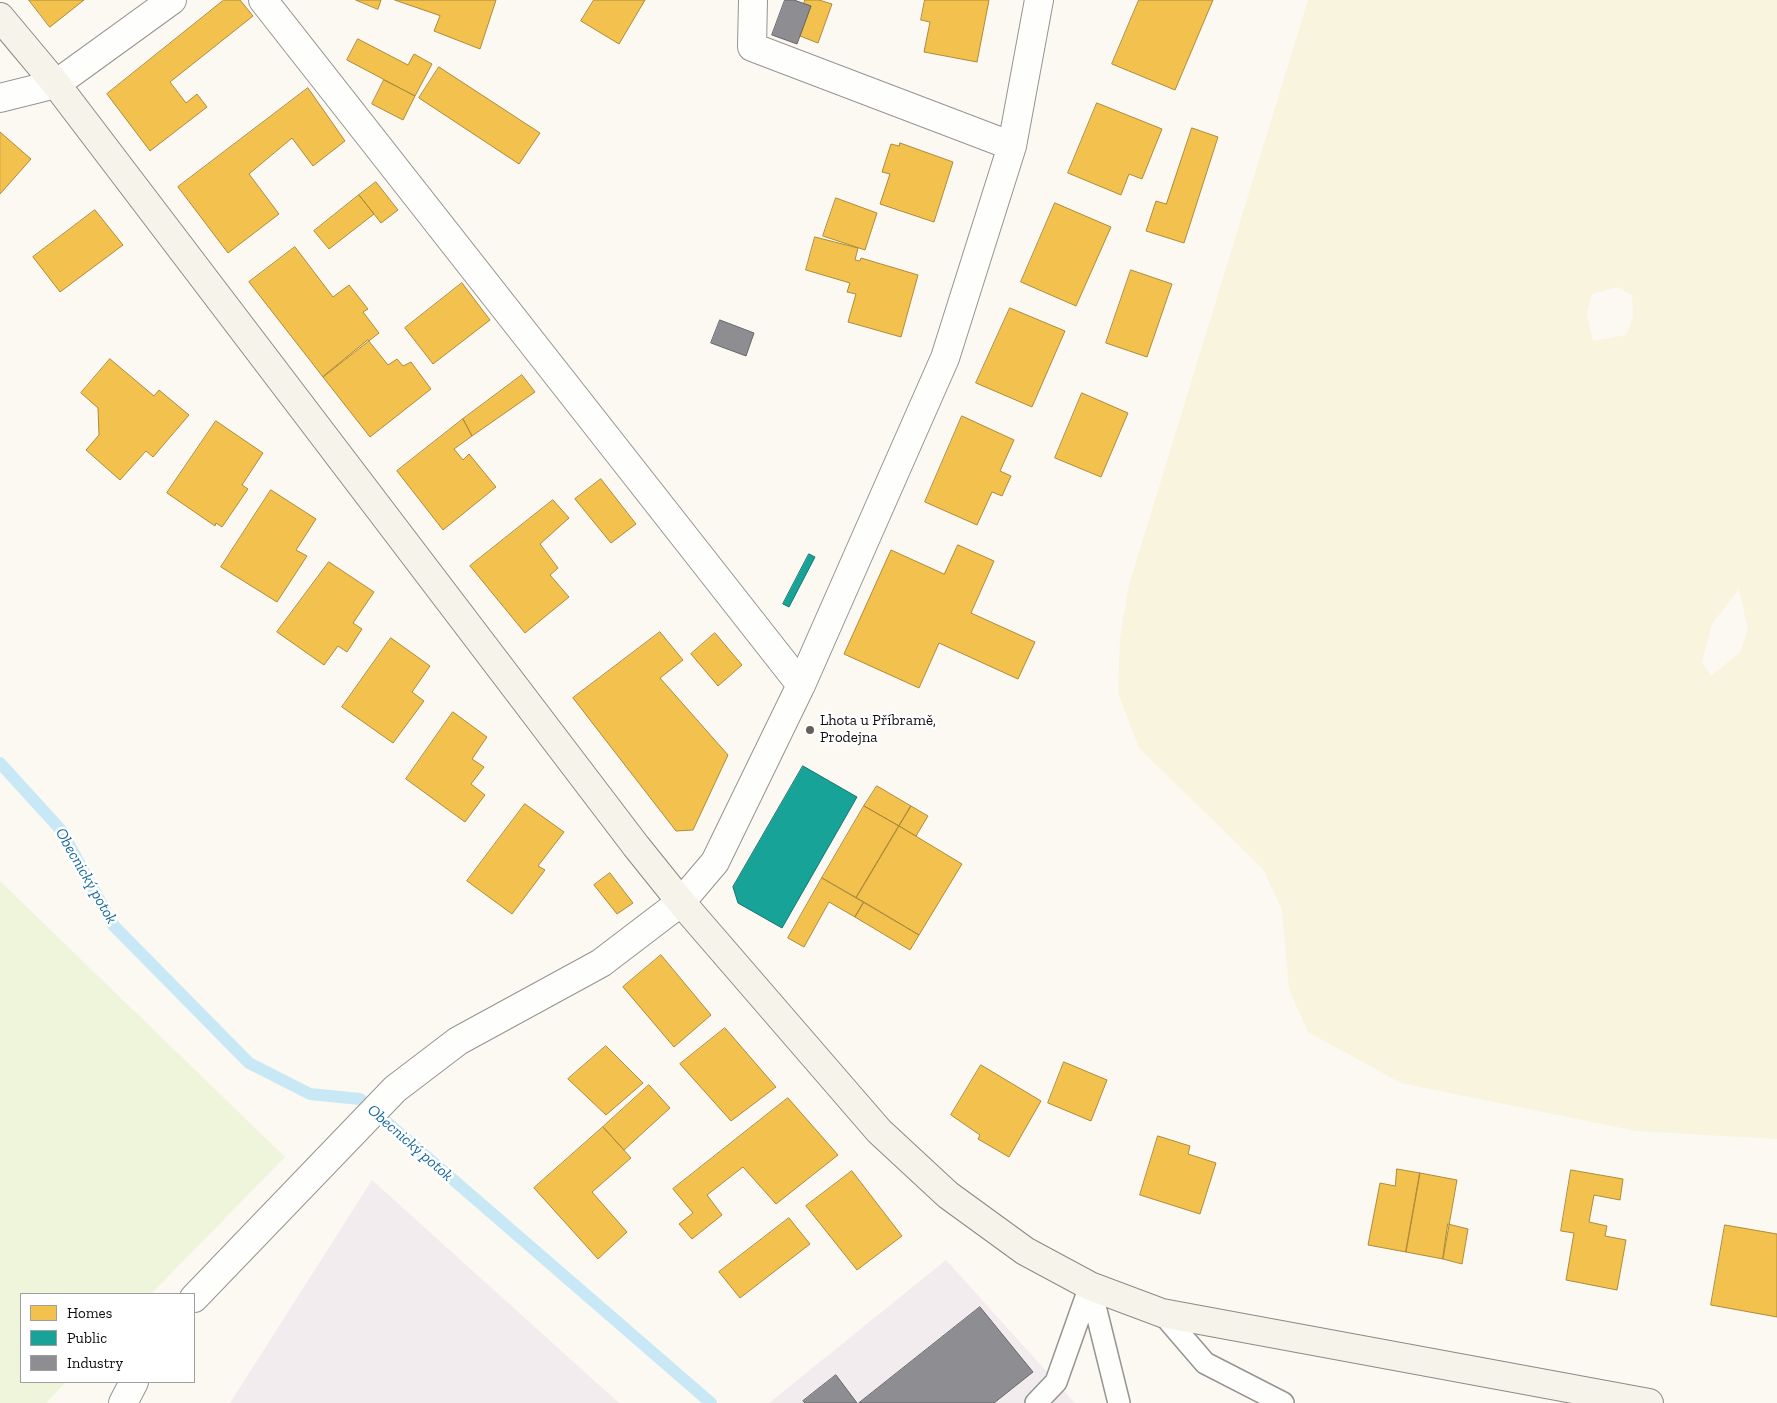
<!DOCTYPE html>
<html>
<head>
<meta charset="utf-8">
<style>
	body { margin:0 }
	#map { position:relative; width:1777px; height:1403px; overflow:hidden; background:#fbf9f2; font-family:"Zilla Slab",serif }
	canvas { display:block }
	.legend { position:absolute; left:20px; top:1293px; width:175px; height:90px; box-sizing:border-box; background:#fff; border:1px solid #9f9f9f; margin:0; padding:6px 9px; list-style:none; font-size:15px; color:#0e0e0e }
	.legend li { display:flex; align-items:center; gap:10px; height:25px }
	.legend b { width:25px; border:1px solid #9f9f9f }
</style>
</head>
<body>
<div id="map">
<canvas width="1777" height="1403"></canvas>
<ul class="legend">
<li><b style="height:14px;background:#f2c14e"></b>Homes</li>
<li><b style="height:14px;background:#17a398"></b>Public</li>
<li><b style="height:14px;background:#8d8d92"></b>Industry</li>
</ul>
</div>
<script>
const ctx = document.querySelector('canvas').getContext('2d');
ctx.lineJoin = 'round';
function fillPath(path, color) {
  ctx.fillStyle = color;
  ctx.fill(path, 'evenodd');
}
function trace(path, color, width, dash) {
  ctx.strokeStyle = color;
  ctx.lineWidth = width;
  ctx.lineCap = dash ? 'butt' : 'round';
  ctx.setLineDash(dash || []);
  ctx.stroke(path);
}
function drawText(font, color, halo, rows, align = 'center') {
  ctx.font = font + ' "Zilla Slab",serif';
  ctx.lineWidth = 5;
  ctx.setLineDash([]);
  ctx.textBaseline = 'middle';
  ctx.strokeStyle = halo;
  ctx.fillStyle = color;
  for (const [text, x, y, turn = 0] of rows) {
    ctx.save();
    ctx.translate(x, y);
    ctx.rotate((+turn || 0) * Math.PI / 180);
    ctx.textAlign = isNaN(turn) ? turn : align;
    if (halo) ctx.strokeText(text, 0, 0);
    ctx.fillText(text, 0, 0);
    ctx.restore();
  }
}
fillPath(new Path2D(`
	M 372,1180 L 619,1403 L 230,1403 Z
	M 946,1260 L 1075,1403 L 769,1403 Z`), '#f2ecef');
fillPath(new Path2D(`
	M 1308,0 L 1777,0 L 1777,1139 L 1636,1131 L 1401,1083 L 1308,1032 L 1289,989 L 1282,910 L 1263,869 L 1139,748 L 1118,693 L 1120,638 L 1129,585 ZM 1617,287 L 1632,295 L 1633,317 L 1626,335 L 1593,341 L 1587,314 L 1592,294 ZM 1739,589 L 1748,630 L 1740,652 L 1711,676 L 1702,662 L 1712,624 Z`), '#f8f4de');
fillPath(new Path2D(`
	M 0,881 L 285,1157 L 151,1294 L 21,1294 L 21,1382 L 66,1382 L 46,1403 L 0,1403 Z`), '#eff5db');
const homes = new Path2D(`
	M 29,0 L 84,0 L 50,27 Z
	M 224,0 L 240,0 L 253,16 L 170,82 L 186,103 L 197,94 L 207,107 L 150,151 L 107,94 Z
	M 356,0 L 381,0 L 378,9 Z
	M 395,0 L 496,0 L 480,49 L 434,31 L 440,16 Z
	M 594,0 L 645,0 L 619,44 L 581,21 Z
	M 805,0 L 819,0 L 832,4 L 818,43 L 800,36 L 811,6 L 804,4 Z
	M 925,0 L 989,0 L 977,62 L 924,52 L 930,22 L 921,20 Z
	M 1139,0 L 1213,0 L 1175,90 L 1112,64 Z
	M 358,39 L 408,65 L 414,54 L 432,64 L 415,96 L 347,60 Z
	M 439,67 L 540,133 L 519,164 L 419,98 Z
	M 384,80 L 415,96 L 403,120 L 372,104 Z
	M 308,88 L 345,141 L 313,166 L 292,138 L 249,174 L 279,214 L 228,253 L 178,187 Z
	M 1097,103 L 1162,129 L 1142,179 L 1129,174 L 1121,195 L 1068,173 Z
	M 1192,128 L 1218,137 L 1184,243 L 1146,231 L 1156,201 L 1166,204 Z
	M 0,132 L 31,159 L 0,194 Z
	M 900,143 L 953,162 L 934,222 L 880,204 L 890,174 L 882,172 L 891,144 L 899,146 Z
	M 376,182 L 398,210 L 381,223 L 359,195 Z
	M 359,195 L 374,214 L 329,249 L 314,231 Z
	M 836,198 L 877,213 L 865,250 L 823,236 Z
	M 1055,203 L 1111,227 L 1076,306 L 1021,282 Z
	M 95,210 L 123,245 L 60,292 L 33,257 Z
	M 815,237 L 858,248 L 855,260 L 860,261 L 861,258 L 918,275 L 901,337 L 848,322 L 856,294 L 847,292 L 850,283 L 806,270 Z
	M 295,247 L 333,297 L 349,285 L 368,309 L 363,312 L 379,333 L 323,377 L 249,282 Z
	M 1131,270 L 1172,284 L 1147,357 L 1106,343 Z
	M 462,283 L 490,320 L 433,364 L 405,328 Z
	M 1010,308 L 1065,331 L 1032,407 L 976,383 Z
	M 368,340 L 388,365 L 397,359 L 403,366 L 411,362 L 431,389 L 370,437 L 323,377 Z
	M 110,359 L 154,396 L 159,390 L 189,415 L 153,457 L 146,451 L 120,480 L 86,450 L 99,435 L 98,408 L 81,393 Z
	M 522,375 L 535,392 L 472,436 L 463,419 Z
	M 1082,393 L 1128,413 L 1101,477 L 1055,458 Z
	M 962,416 L 1014,440 L 1000,471 L 1011,476 L 1002,496 L 992,492 L 977,525 L 925,502 Z
	M 463,419 L 472,436 L 454,449 L 463,460 L 469,454 L 496,487 L 443,530 L 397,471 Z
	M 216,421 L 263,453 L 242,485 L 248,489 L 222,527 L 216,523 L 215,526 L 167,493 Z
	M 601,479 L 636,524 L 611,543 L 575,499 Z
	M 271,490 L 316,519 L 296,550 L 307,556 L 277,602 L 221,567 Z
	M 553,500 L 569,518 L 540,544 L 558,568 L 550,575 L 569,597 L 525,633 L 470,566 Z
	M 958,545 L 994,561 L 971,613 L 1035,642 L 1018,679 L 939,643 L 919,688 L 844,654 L 891,550 L 944,574 Z
	M 329,562 L 374,592 L 353,623 L 362,629 L 347,652 L 338,646 L 324,665 L 277,632 Z
	M 660,632 L 683,660 L 660,678 L 728,755 L 693,830 L 676,831 L 573,698 Z
	M 715,633 L 742,665 L 718,686 L 691,654 Z
	M 391,638 L 430,666 L 412,692 L 424,701 L 393,743 L 342,707 Z
	M 453,712 L 487,737 L 472,759 L 484,767 L 471,784 L 485,795 L 465,822 L 406,779 Z
	M 877,786 L 911,806 L 899,826 L 864,806 Z
	M 525,804 L 564,832 L 538,866 L 545,870 L 512,914 L 467,881 Z
	M 864,806 L 899,826 L 856,898 L 822,878 Z
	M 911,806 L 928,816 L 916,836 L 899,826 Z
	M 899,826 L 962,864 L 919,935 L 856,898 Z
	M 610,873 L 633,903 L 617,914 L 594,885 Z
	M 822,878 L 864,902 L 855,917 L 829,902 L 804,947 L 788,938 Z
	M 864,902 L 919,935 L 910,950 L 855,917 Z
	M 661,955 L 711,1015 L 674,1047 L 623,987 Z
	M 725,1028 L 776,1087 L 731,1121 L 680,1064 Z
	M 606,1046 L 643,1083 L 606,1115 L 568,1079 Z
	M 1064,1062 L 1107,1080 L 1091,1121 L 1048,1103 Z
	M 981,1065 L 1041,1101 L 1009,1157 L 978,1139 L 980,1135 L 951,1115 Z
	M 649,1085 L 670,1108 L 624,1150 L 603,1127 Z
	M 788,1098 L 838,1155 L 776,1204 L 743,1167 L 707,1195 L 722,1215 L 692,1239 L 679,1224 L 693,1213 L 673,1189 Z
	M 603,1127 L 631,1158 L 592,1192 L 627,1232 L 598,1259 L 534,1188 Z
	M 1158,1136 L 1190,1146 L 1188,1154 L 1216,1163 L 1200,1214 L 1140,1195 Z
	M 1397,1169 L 1420,1173 L 1406,1252 L 1368,1245 L 1380,1183 L 1395,1186 Z
	M 1571,1170 L 1623,1179 L 1620,1200 L 1594,1195 L 1589,1222 L 1607,1226 L 1605,1236 L 1626,1240 L 1617,1290 L 1566,1280 L 1574,1233 L 1561,1231 Z
	M 852,1171 L 902,1236 L 857,1270 L 806,1206 Z
	M 1420,1173 L 1457,1180 L 1443,1259 L 1406,1252 Z
	M 789,1218 L 810,1244 L 740,1298 L 719,1272 Z
	M 1448,1224 L 1468,1229 L 1462,1264 L 1443,1259 Z
	M 1725,1225 L 1777,1234 L 1777,1317 L 1711,1305 Z`);
fillPath(homes, '#f2c14e');
trace(homes, '#ae8b3b', 1);
const public = new Path2D(`
	M 809,554 L 815,557 L 789,607 L 783,604 Z
	M 803,766 L 857,797 L 782,928 L 738,903 L 733,887 Z`);
fillPath(public, '#17a398');
trace(public, '#14766f', 1);
const industry = new Path2D(`
	M 785,0 L 794,0 L 811,6 L 797,44 L 772,35 Z
	M 720,320 L 754,333 L 746,356 L 711,343 Z
	M 980,1307 L 1033,1372 L 994,1403 L 859,1403 Z
	M 836,1375 L 857,1403 L 805,1403 L 803,1401 Z`);
fillPath(industry, '#8d8d92');
trace(industry, '#67676a', 1);
trace(new Path2D(`
	M 0,763 L 61,830 L 113,925 L 249,1063 L 310,1094 L 360,1099 L 711,1403`), '#c9e8f6', 12);
const lane = new Path2D(`
	M 1162,1313 L 1205,1363 L 1283,1403
	M 1036,1403 L 1056,1382 L 1090,1286 L 1119,1403`);
const street = new Path2D(`
	M 263,0 L 801,685
	M 753,0 L 752,47 L 1012,146
	M 0,98 L 56,84 L 172,0
	M 194,1298 L 395,1089 L 458,1041 L 601,963 L 681,902 L 715,862 L 801,685 L 945,358 L 1012,146 L 1039,0
	M 123,1403 L 134,1382`);
const secondary = new Path2D(`
	M 0,17 L 56,84 L 636,846 L 681,902 L 879,1131 L 948,1195 L 1025,1251 L 1090,1286 L 1162,1313 L 1649,1403`);
trace(lane, '#959491', 24);
trace(street, '#959491', 30);
trace(secondary, '#8b8a87', 30);
trace(lane, '#fefefd', 21);
trace(street, '#fefefd', 28);
trace(secondary, '#f5f3ea', 28);
for (const [x, y, r, color] of [
	[810,730,5,"#61605e"]
]) {
  const dot = new Path2D();
  dot.arc(x, y, r, 0, 2 * Math.PI);
  ctx.fillStyle = color;
  ctx.fill(dot);
  trace(dot, '#fff', 2);
}
drawText('15px', '#0e0e0e', '#fff', [
	["Lhota u Příbramě,",820,721],
	["Prodejna",820,738]
], 'left');
drawText('italic 16px', '#1569a1', '#fff', [
	["Obecnický potok",86,876,60],
	["Obecnický potok",410,1143,41]
]);
</script>
</body>
</html>
